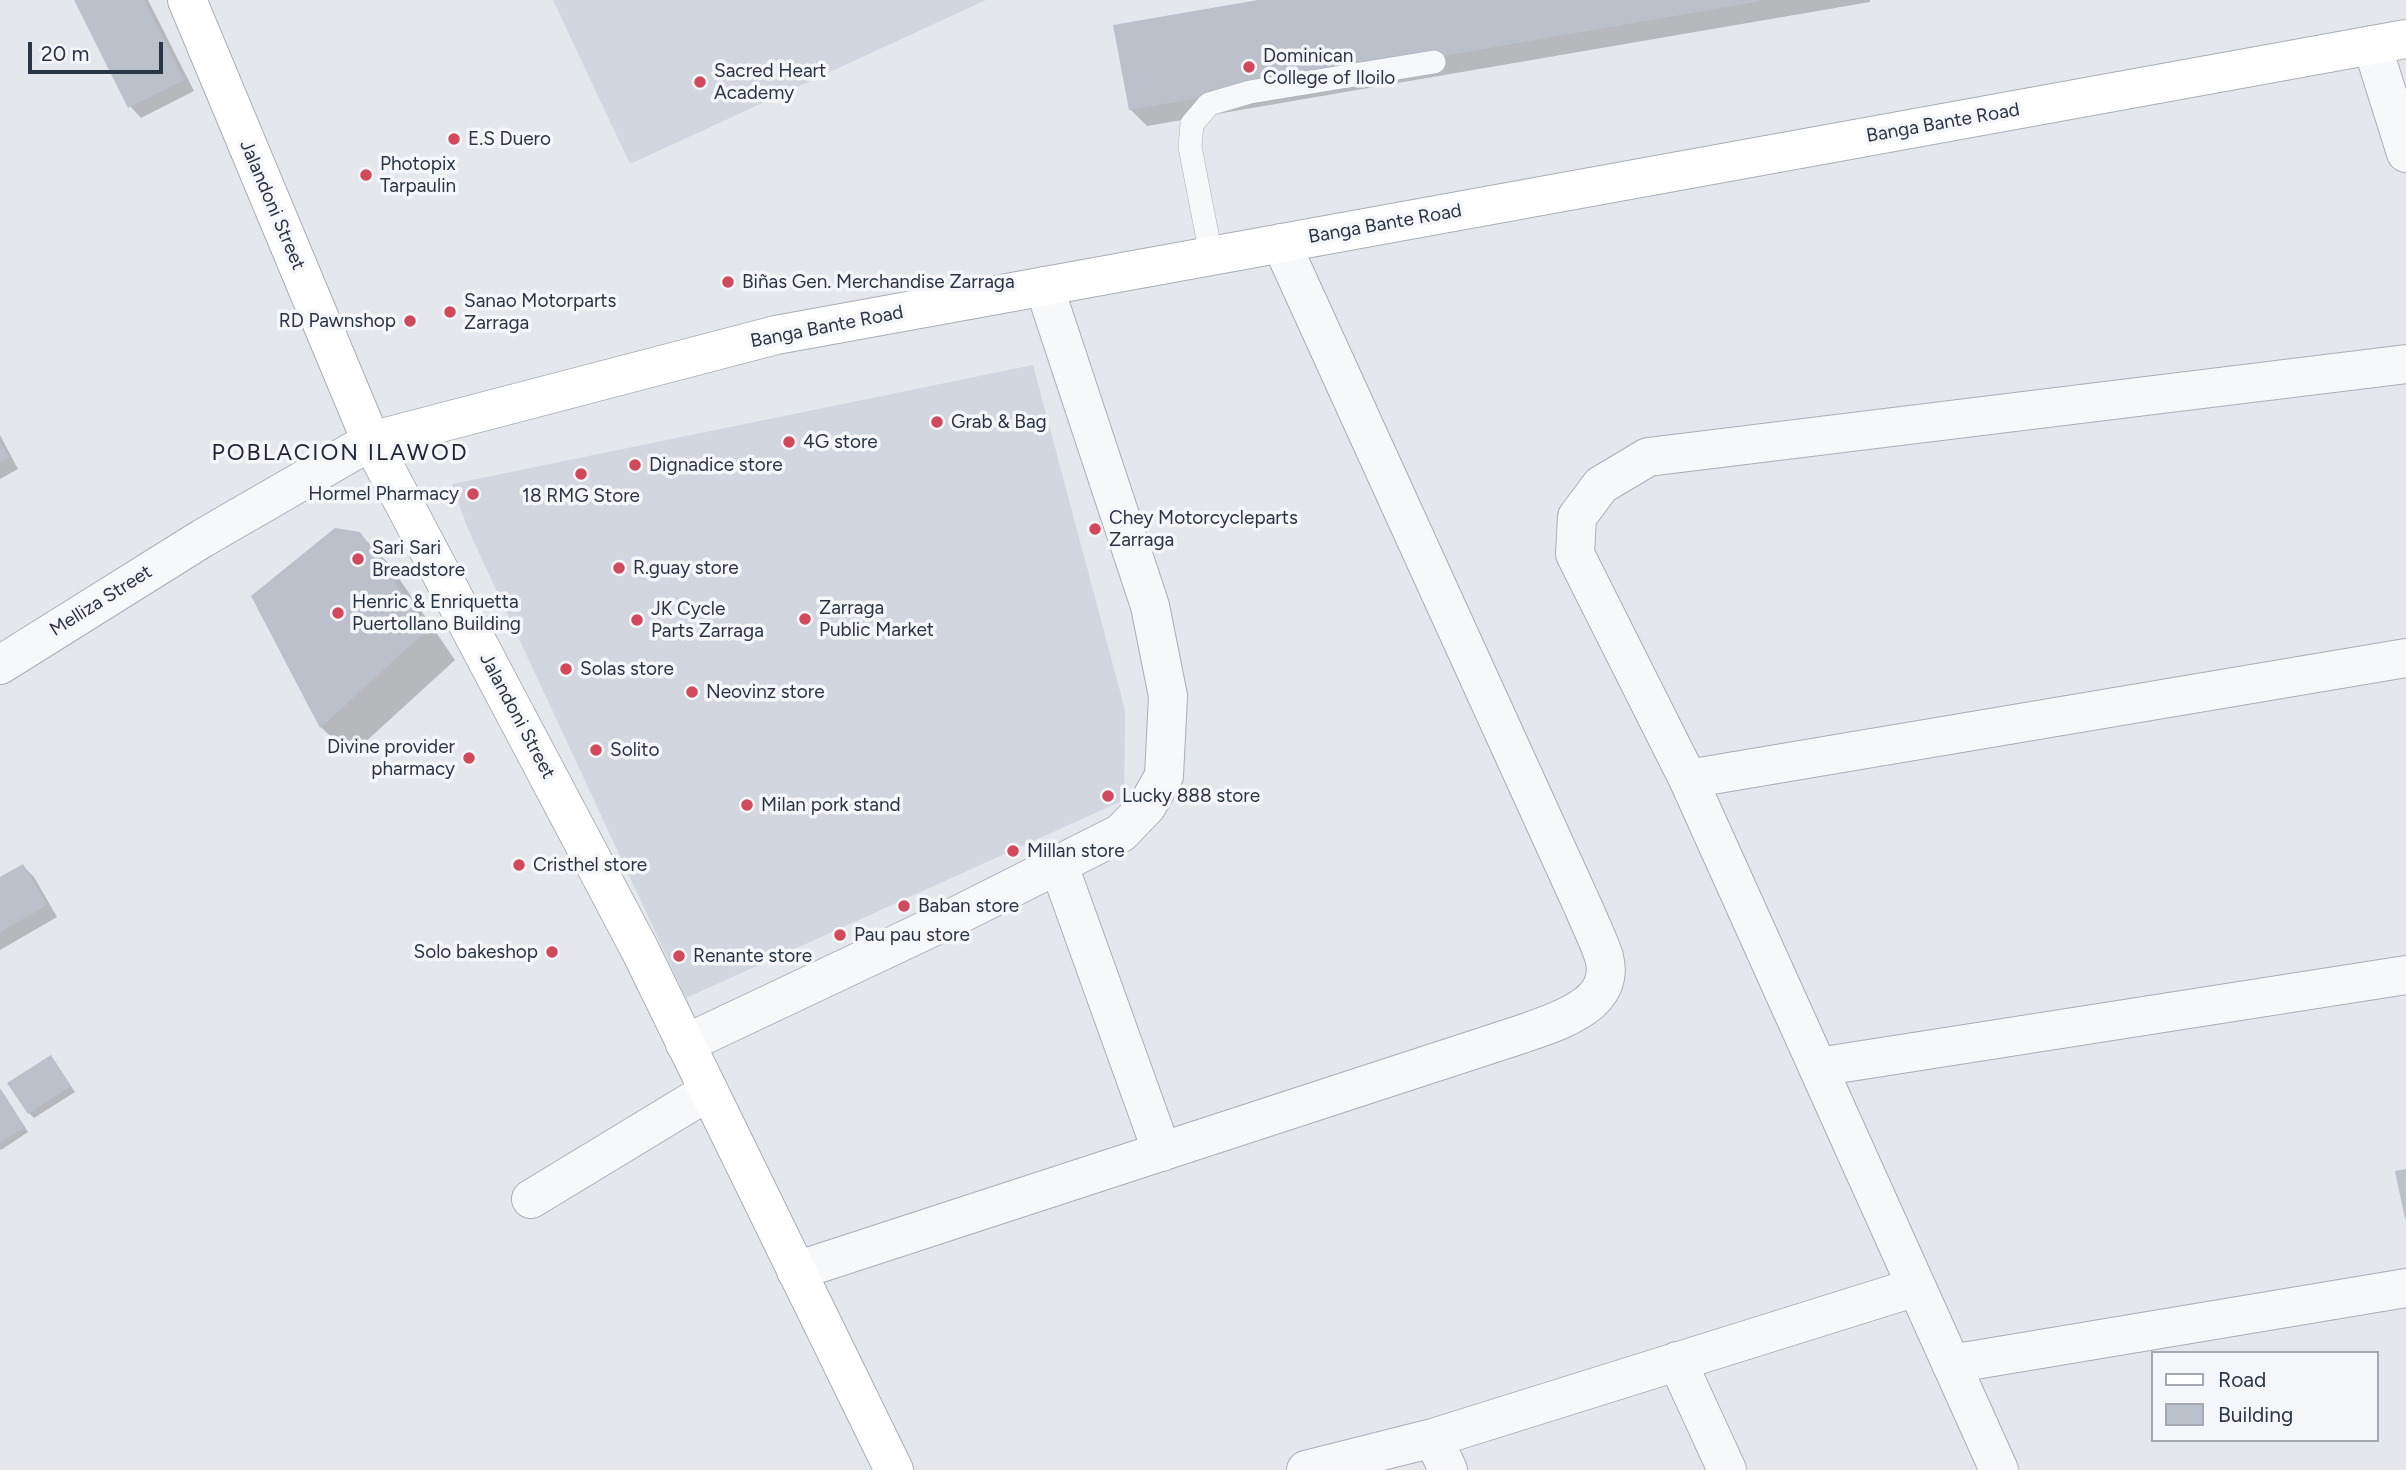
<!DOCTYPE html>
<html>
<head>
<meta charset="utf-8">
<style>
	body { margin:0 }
	#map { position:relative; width:2406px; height:1470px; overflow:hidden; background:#e4e7ec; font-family:Figtree,sans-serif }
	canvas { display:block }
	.legend { position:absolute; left:2151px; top:1351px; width:228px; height:91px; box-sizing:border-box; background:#f4f6f9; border:2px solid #a4a8b1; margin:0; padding:9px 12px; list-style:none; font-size:21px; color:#2b3445 }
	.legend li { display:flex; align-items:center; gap:14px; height:35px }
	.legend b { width:35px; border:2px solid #a4a8b1 }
	.scale { position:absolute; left:28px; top:42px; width:135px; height:32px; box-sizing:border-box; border:4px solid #2b3445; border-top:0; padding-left:9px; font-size:21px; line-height:24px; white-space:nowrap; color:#2b3445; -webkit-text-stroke:5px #f4f6f9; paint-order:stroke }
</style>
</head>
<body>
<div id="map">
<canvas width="2406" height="1470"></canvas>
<ul class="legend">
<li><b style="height:9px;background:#fff"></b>Road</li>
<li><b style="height:19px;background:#bbc0ca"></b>Building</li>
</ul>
<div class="scale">20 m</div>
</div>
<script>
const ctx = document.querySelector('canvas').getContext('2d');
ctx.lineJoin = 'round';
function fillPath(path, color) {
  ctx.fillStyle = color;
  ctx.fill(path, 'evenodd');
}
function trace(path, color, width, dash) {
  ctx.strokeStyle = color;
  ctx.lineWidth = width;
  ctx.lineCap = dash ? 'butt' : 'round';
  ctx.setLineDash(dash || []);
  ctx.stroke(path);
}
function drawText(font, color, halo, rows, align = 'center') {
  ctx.font = font + ' Figtree,sans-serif';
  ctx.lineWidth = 7;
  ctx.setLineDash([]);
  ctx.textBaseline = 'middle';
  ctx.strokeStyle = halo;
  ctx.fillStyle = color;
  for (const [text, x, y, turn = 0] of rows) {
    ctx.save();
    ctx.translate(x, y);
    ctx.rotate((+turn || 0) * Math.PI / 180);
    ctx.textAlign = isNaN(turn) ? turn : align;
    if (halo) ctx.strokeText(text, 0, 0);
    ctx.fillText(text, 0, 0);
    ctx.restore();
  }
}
fillPath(new Path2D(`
	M 553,0 L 986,0 L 630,164 Z
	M 1033,365 L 1125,710 L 1124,800 L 686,998 L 467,527 L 452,484 Z`), '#d2d6de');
fillPath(new Path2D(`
	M 76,0 L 148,0 L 194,91 L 141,118 L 130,106 Z
	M 1268,0 L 1870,0 L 1870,2 L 1147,126 L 1130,109 Z
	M 0,435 L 18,469 L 0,479 Z
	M 360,534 L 389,564 L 455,660 L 350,756 L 321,727 L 253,597 Z
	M 23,866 L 34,877 L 57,917 L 0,950 L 0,879 Z
	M 51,1057 L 75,1092 L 34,1118 L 29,1113 Z
	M 0,1089 L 28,1132 L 1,1150 L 0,1149 Z`), '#0003');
fillPath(new Path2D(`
	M 74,0 L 144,0 L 184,80 L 128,108 Z
	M 1258,0 L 1761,0 L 1761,1 L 1129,110 L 1113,25 Z
	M 0,442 L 9,458 L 0,462 Z
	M 335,528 L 360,532 L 427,630 L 320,728 L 251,596 Z
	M 23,864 L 47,905 L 0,932 L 0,877 Z
	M 51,1055 L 71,1086 L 28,1114 L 7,1083 Z
	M 0,1088 L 25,1127 L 0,1143 Z
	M 2406,1169 L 2406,1218 L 2405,1219 L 2395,1171 Z`), '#bbc0ca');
const lane = new Path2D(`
	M 1211,255 L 1190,147 L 1192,124 L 1209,104 L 1250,92 L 1434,62`);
const street = new Path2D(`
	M 2372,45 L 2406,153
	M 0,665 L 203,538 L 371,441
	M 1688,779 L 2406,658
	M 1059,866 L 1162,1152
	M 685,1044 L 958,915 L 1121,833 L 1147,806 L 1164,776 L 1168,696 L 1150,606 L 1044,286
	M 1818,1067 L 2406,975
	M 531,1199 L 709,1091
	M 796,1271 L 1522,1034 C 1556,1022 1617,1005 1604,957 C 1599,941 1591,926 1585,911 L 1281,243
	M 1677,1361 L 1727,1470
	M 1951,1364 L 2406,1288
	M 1433,1438 L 1448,1470
	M 1306,1470 L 1433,1438 L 1916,1287
	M 1999,1470 L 1688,779 L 1575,554 L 1577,517 L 1601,485 L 1648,457 L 2406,364`);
const secondary = new Path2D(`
	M 187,0 L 371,441 L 640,950 L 894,1470
	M 371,441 L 776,335 L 2406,39`);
trace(lane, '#a9aeb7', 24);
trace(street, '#a9aeb7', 40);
trace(secondary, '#a9aeb7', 40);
trace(lane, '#f7f8fa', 23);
trace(street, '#f7f8fa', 38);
trace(secondary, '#fff', 38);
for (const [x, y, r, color] of [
	[1249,67,7,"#d1495b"],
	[700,82,7,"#d1495b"],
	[454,139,7,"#d1495b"],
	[366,175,7,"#d1495b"],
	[728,282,7,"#d1495b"],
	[450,312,7,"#d1495b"],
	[410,321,7,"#d1495b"],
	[937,422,7,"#d1495b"],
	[789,442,7,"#d1495b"],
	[635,465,7,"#d1495b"],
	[581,474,7,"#d1495b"],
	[473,494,7,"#d1495b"],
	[1095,529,7,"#d1495b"],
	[358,559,7,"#d1495b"],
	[619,568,7,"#d1495b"],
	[338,613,7,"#d1495b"],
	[805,619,7,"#d1495b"],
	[637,620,7,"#d1495b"],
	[566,669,7,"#d1495b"],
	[692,692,7,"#d1495b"],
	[596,750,7,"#d1495b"],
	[469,758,7,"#d1495b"],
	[1108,796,7,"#d1495b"],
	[747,805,7,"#d1495b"],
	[1013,851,7,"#d1495b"],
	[519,865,7,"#d1495b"],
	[904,906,7,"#d1495b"],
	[840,935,7,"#d1495b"],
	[552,952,7,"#d1495b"],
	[679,956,7,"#d1495b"]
]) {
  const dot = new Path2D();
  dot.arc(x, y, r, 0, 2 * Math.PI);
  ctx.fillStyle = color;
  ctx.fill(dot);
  trace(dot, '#f4f6f9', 2.5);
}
drawText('19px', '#2b3445', '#f4f6f9', [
	["Dominican",1263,56],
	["College of Iloilo",1263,78],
	["Sacred Heart",714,71],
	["Academy",714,93],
	["E.S Duero",468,139],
	["Photopix",380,164],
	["Tarpaulin",380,186],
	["Biñas Gen. Merchandise Zarraga",742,282],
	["Sanao Motorparts",464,301],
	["Zarraga",464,323],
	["RD Pawnshop",396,321,"right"],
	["Grab & Bag",951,422],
	["4G store",803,442],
	["Dignadice store",649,465],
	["Hormel Pharmacy",459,494,"right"],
	["18 RMG Store",581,496,"center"],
	["Chey Motorcycleparts",1109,518],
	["Zarraga",1109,540],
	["Sari Sari",372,548],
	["Breadstore",372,570],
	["R.guay store",633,568],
	["Henric & Enriquetta",352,602],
	["Puertollano Building",352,624],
	["Zarraga",819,608],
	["Public Market",819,630],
	["JK Cycle",651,609],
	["Parts Zarraga",651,631],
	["Solas store",580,669],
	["Neovinz store",706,692],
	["Divine provider",455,747,"right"],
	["pharmacy",455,769,"right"],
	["Solito",610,750],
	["Lucky 888 store",1122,796],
	["Milan pork stand",761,805],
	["Millan store",1027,851],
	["Cristhel store",533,865],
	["Baban store",918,906],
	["Pau pau store",854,935],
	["Solo bakeshop",538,952,"right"],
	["Renante store",693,956]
], 'left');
drawText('19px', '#2b3445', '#f4f6f9', [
	["Banga Bante Road",1943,123,-10],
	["Jalandoni Street",272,205,67],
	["Banga Bante Road",1385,224,-10],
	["Banga Bante Road",827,327,-11],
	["Melliza Street",101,601,-32],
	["Jalandoni Street",517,716,62]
]);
ctx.letterSpacing = '2px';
drawText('23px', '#1d2536', '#f4f6f9', [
	["POBLACION ILAWOD",340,453]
]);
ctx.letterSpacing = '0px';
</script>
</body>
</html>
